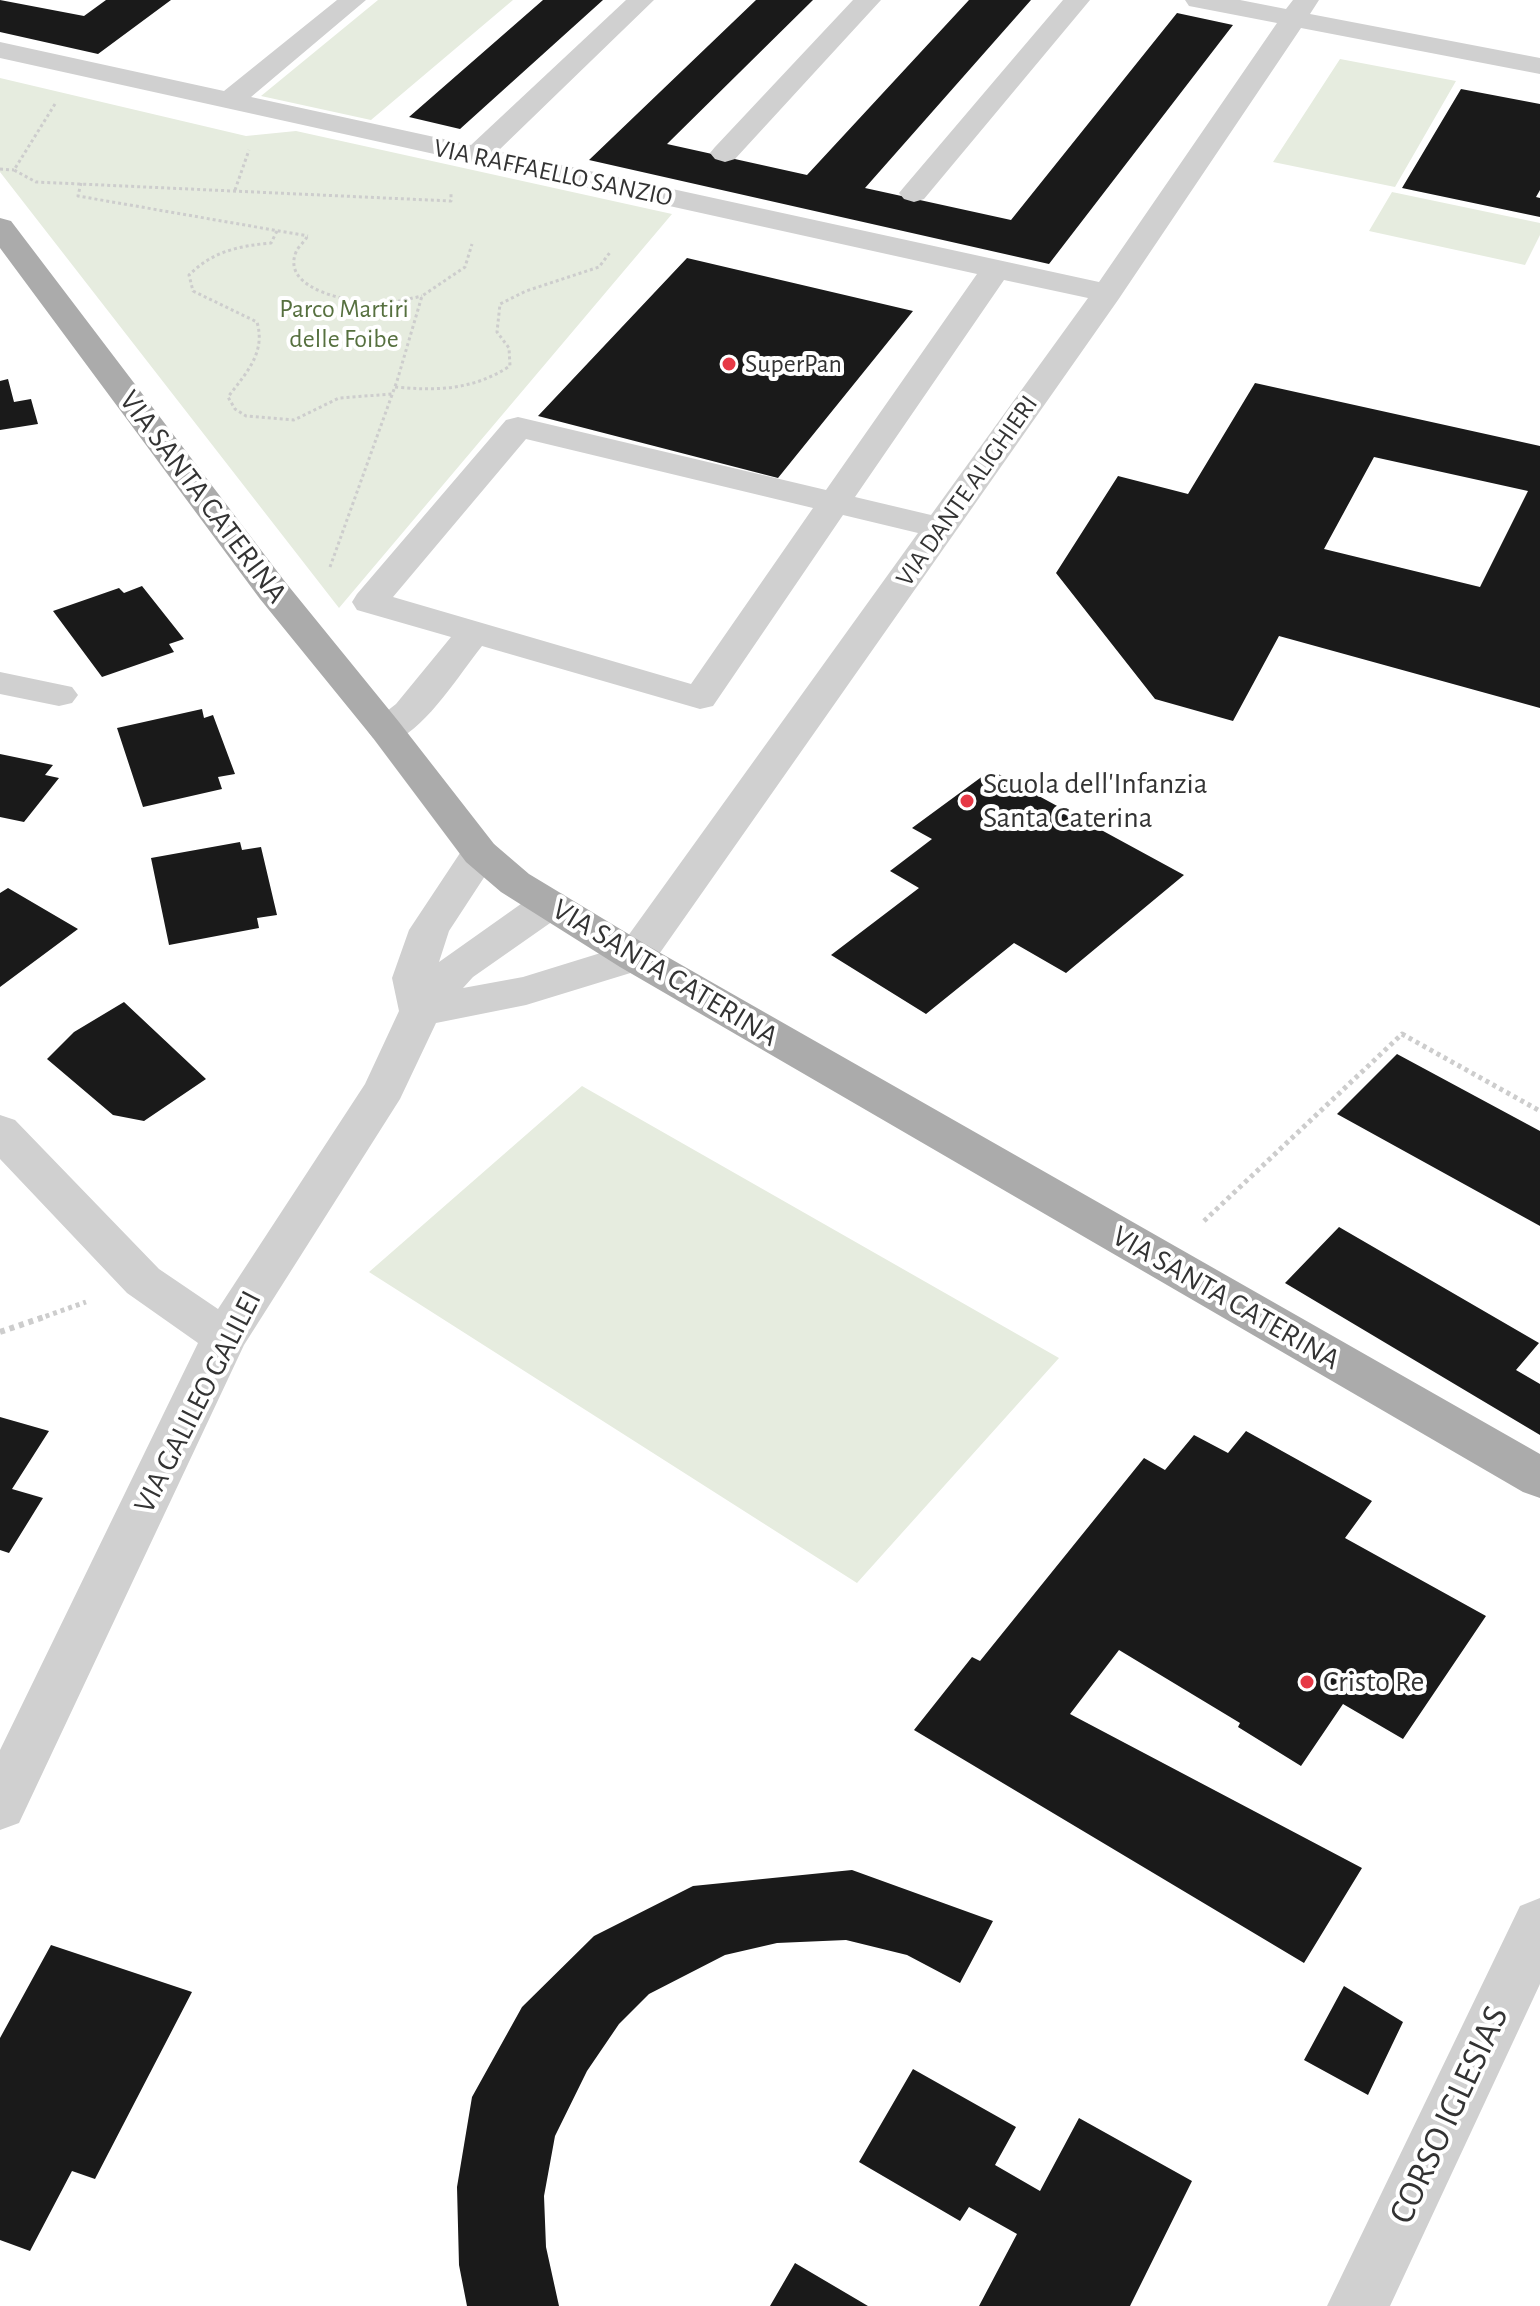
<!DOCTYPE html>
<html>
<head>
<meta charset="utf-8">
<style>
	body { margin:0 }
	canvas { display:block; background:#fff }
</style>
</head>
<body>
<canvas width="1540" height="2306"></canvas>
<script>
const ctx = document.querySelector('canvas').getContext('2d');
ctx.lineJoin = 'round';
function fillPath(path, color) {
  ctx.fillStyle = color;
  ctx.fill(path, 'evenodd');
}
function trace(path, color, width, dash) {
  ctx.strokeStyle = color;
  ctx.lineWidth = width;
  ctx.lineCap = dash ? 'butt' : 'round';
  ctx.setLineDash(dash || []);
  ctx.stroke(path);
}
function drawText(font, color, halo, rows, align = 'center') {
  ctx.font = font + ' "Alegreya Sans",sans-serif';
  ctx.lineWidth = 8;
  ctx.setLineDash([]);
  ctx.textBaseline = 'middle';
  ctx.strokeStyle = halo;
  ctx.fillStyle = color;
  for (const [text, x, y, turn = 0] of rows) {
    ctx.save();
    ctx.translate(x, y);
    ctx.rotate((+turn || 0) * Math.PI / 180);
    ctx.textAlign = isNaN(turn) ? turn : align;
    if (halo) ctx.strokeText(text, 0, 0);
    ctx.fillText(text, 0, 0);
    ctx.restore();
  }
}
fillPath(new Path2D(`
	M 378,0 L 513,0 L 371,120 L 261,96 Z
	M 1340,59 L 1456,81 L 1395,187 L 1273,162 Z
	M 0,78 L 246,136 L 296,131 L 672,214 L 339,608 L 0,172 Z
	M 1392,192 L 1540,223 L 1540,235 L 1525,265 L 1369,231 Z
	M 582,1086 L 1059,1358 L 857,1583 L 369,1272 Z`), '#e6ecdf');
fillPath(new Path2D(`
	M 0,0 L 84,16 L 106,0 L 171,0 L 98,54 L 0,32 Z
	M 543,0 L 603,0 L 460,129 L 409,117 Z
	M 756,0 L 813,0 L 667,144 L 807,175 L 969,0 L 1031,0 L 865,188 L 1011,220 L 1177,13 L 1233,25 L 1049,264 L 589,160 Z
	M 1461,89 L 1540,104 L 1540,190 L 1536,197 L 1540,198 L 1540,217 L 1402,188 Z
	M 687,258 L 913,311 L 778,478 L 538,416 Z
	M 8,379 L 14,402 L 31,399 L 38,424 L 0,430 L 0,381 Z
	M 1255,383 L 1540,446 L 1540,708 L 1279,636 L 1233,721 L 1155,699 L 1056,573 L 1118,476 L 1188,494 ZM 1374,457 L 1528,491 L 1480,587 L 1324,549 Z
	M 142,586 L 184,639 L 169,644 L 174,652 L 102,677 L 53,611 L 119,588 L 124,593 Z
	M 202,709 L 204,718 L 213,715 L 235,774 L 218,777 L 222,789 L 143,807 L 117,728 Z
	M 0,754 L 53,765 L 45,775 L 59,778 L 24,822 L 0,817 Z
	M 991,770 L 1184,875 L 1066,973 L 1014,943 L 926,1014 L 831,955 L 919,888 L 890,871 L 932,839 L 912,828 Z
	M 240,842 L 242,850 L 261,847 L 277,915 L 257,918 L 259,928 L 169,945 L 151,858 Z
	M 8,888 L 78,929 L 0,987 L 0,893 Z
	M 124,1002 L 206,1079 L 144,1121 L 113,1115 L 47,1059 L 74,1032 Z
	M 1397,1054 L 1540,1131 L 1540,1226 L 1337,1114 Z
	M 1339,1227 L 1539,1343 L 1516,1370 L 1540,1384 L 1540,1435 L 1285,1283 Z
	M 0,1417 L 49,1431 L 12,1489 L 43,1498 L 9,1553 L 0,1550 Z
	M 1246,1431 L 1372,1501 L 1345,1538 L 1486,1616 L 1403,1739 L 1343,1704 L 1301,1766 L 1238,1727 L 1240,1723 L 1119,1650 L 1070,1714 L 1362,1868 L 1304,1963 L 914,1730 L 972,1657 L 980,1661 L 1144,1458 L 1165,1470 L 1194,1435 L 1228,1453 Z
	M 852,1870 L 993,1921 L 960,1983 L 907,1955 L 846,1940 L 777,1943 L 725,1955 L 649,1994 L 619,2024 L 587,2071 L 555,2136 L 544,2196 L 546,2247 L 559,2306 L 467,2306 L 459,2265 L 457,2187 L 472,2097 L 522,2007 L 594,1936 L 693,1886 Z
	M 51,1945 L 192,1992 L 95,2179 L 72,2171 L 30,2251 L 0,2240 L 0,2038 Z
	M 1344,1986 L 1403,2022 L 1368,2095 L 1304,2060 Z
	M 913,2069 L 1016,2127 L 995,2165 L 1040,2191 L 1079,2118 L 1192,2181 L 1130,2306 L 979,2306 L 1017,2234 L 969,2207 L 960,2221 L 859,2162 Z
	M 795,2263 L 868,2306 L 770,2306 Z`), '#1a1a1a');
trace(new Path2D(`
	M 55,104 L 14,170 L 36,182 L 451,201 L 451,194
	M 0,169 L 14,170
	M 81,183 L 78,196 L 308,236
	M 235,190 L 249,150
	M 277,231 L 271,243 C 239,246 213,251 189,275 L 193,291 L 257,322 C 266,353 246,373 228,397 L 235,409 L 246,416 L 294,420 L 339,398 L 392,394
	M 307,237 C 304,242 298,247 296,252 C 280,291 355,303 379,303 C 394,303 408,299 422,296
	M 395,387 C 438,391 473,390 510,366 L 509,348 L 497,332 L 500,304 L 526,291 L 599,267 L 611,251
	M 330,567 L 397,381 L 422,296 L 465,267 L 472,244`), '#cdcdcd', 3, [3, 3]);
trace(new Path2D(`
	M 1204,1221 L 1402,1034 L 1540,1111
	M 38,1319 L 86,1302`), '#cdcdcd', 5, [4, 4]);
trace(new Path2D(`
	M 0,1332 L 44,1317`), '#cdcdcd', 6, [5, 5]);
fillPath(new Path2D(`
	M 337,0 L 366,0 L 251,97 L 471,145 L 626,0 L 654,0 L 498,151 L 1099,282 L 1277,23 L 1189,6 L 1185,0 L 1240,0 L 1286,9 L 1293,0 L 1319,0 L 1310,14 L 1540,58 L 1540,74 L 1301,28 L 1118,300 L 650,967 L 526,1005 L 436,1023 L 400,1099 L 244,1345 L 19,1823 L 0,1830 L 0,1750 L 198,1343 L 127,1293 L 0,1159 L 0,1115 L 15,1120 L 159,1269 L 218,1309 L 365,1084 L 399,1011 L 392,978 L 409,930 L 466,844 L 480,840 L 494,844 L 500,853 L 449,931 L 439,962 L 535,894 L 549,891 L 563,894 L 569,904 L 563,914 L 473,977 L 463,988 L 523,977 L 620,947 L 918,533 L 843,515 L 713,706 L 700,709 L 482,646 C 461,672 427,727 397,739 C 388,743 382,741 373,738 L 367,730 L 373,722 L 396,704 L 451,637 L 357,610 L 352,602 L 357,594 L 506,420 L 518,417 L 826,490 L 977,274 L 0,58 L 0,42 L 224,91 ZM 1004,280 L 1088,298 L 931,515 L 855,497 ZM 526,439 L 813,508 L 691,684 L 393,597 Z
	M 853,0 L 881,0 L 735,159 L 725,162 L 715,159 L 710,153 L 715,147 Z
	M 1063,0 L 1090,0 L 924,199 L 914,202 L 904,199 L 899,193 L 904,187 Z
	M 0,672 L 72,687 L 78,695 L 72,703 L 59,706 L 0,694 Z
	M 1540,1898 L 1540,1984 L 1390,2306 L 1327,2306 L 1520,1906 Z`), '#d0d0d0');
fillPath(new Path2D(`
	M 0,218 L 11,221 L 286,583 L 399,722 L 494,844 L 529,874 L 650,947 L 1540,1454 L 1540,1498 L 1523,1492 L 620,967 L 501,892 L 466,862 L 373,738 L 260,599 L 0,248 Z`), '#ababab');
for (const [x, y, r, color] of [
	[729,364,8,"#e63946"],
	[967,801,8,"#e63946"],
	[1307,1682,8,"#e63946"]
]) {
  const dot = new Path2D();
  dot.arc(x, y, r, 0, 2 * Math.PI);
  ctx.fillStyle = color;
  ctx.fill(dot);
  trace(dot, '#fff', 3);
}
drawText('26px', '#333', '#fff', [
	["VIA RAFFAELLO SANZIO",553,173,12],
	["VIA DANTE ALIGHIERI",967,491,-55]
]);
drawText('26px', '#56703f', '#fff', [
	["Parco Martiri",344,309],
	["delle Foibe",344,339]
]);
drawText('26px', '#333', '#fff', [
	["SuperPan",745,364]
], 'left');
drawText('30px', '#333', '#fff', [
	["VIA SANTA CATERINA",203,497,53],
	["VIA SANTA CATERINA",665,973,31],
	["VIA SANTA CATERINA",1226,1298,30],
	["VIA GALILEO GALILEI",198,1402,-63]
]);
drawText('30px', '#333', '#fff', [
	["Scuola dell'Infanzia",983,784],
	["Santa Caterina",983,818],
	["Cristo Re",1323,1682]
], 'left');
drawText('36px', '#333', '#fff', [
	["CORSO IGLESIAS",1449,2115,-65]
]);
</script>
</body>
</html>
